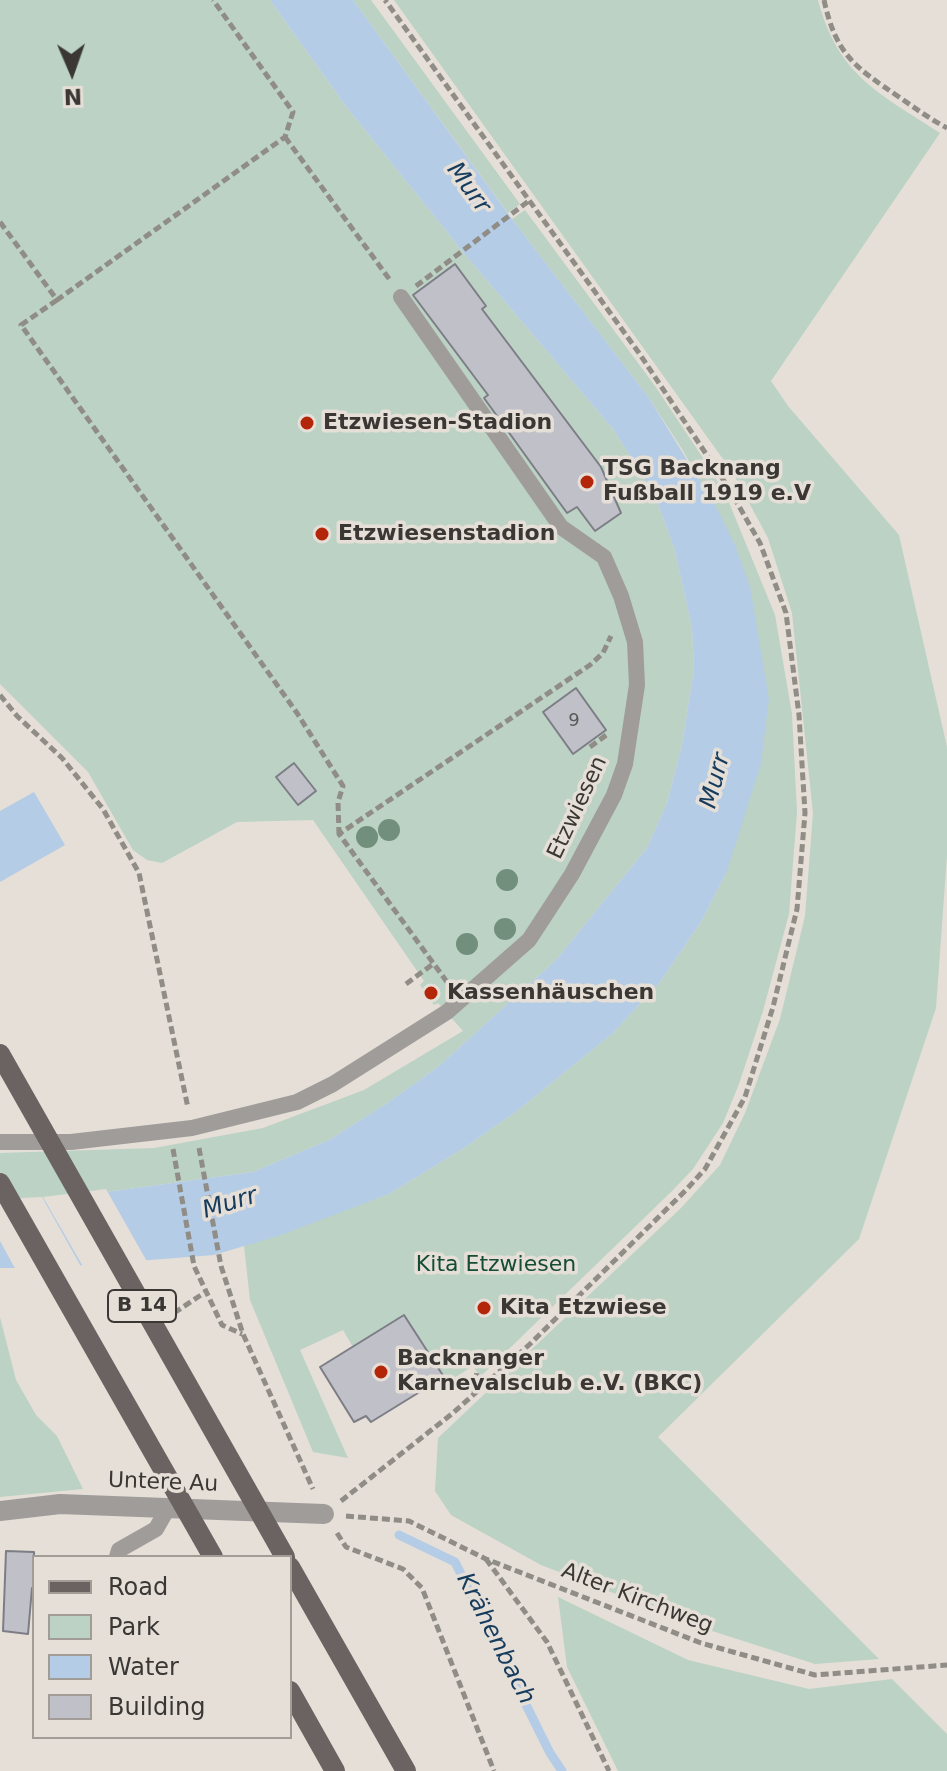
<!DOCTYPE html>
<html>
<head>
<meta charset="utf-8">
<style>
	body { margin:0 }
	#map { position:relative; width:947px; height:1771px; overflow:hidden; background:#e5dfd7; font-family:"DejaVu Sans",sans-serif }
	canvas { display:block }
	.legend { position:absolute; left:32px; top:1555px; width:260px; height:184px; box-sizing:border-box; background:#e5dfd7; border:2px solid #a19c96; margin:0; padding:10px 14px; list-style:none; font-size:24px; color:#3a3734 }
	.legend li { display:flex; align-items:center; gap:16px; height:40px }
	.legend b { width:40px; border:2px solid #a19c96 }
	.north { position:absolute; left:32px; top:32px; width:80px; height:80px; -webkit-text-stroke:6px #e5dfd7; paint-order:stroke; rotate:178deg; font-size:22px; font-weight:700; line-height:32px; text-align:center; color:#3a3734 }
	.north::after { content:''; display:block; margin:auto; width:28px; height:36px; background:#3a3734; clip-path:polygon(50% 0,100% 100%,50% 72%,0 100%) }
</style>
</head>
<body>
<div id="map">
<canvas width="947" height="1771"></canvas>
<ul class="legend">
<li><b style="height:10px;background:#6b6361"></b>Road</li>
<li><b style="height:22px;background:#bbd2c5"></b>Park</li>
<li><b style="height:22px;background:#b4cce5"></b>Water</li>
<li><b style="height:22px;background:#c0c0c9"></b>Building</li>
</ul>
<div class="north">N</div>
</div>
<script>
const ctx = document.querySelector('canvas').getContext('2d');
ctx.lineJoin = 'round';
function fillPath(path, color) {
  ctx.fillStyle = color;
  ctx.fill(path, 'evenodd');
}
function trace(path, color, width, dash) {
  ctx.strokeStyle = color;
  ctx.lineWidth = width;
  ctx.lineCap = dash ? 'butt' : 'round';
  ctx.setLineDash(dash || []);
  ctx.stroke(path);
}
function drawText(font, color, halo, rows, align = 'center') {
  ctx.font = font + ' "DejaVu Sans",sans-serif';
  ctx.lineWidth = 7;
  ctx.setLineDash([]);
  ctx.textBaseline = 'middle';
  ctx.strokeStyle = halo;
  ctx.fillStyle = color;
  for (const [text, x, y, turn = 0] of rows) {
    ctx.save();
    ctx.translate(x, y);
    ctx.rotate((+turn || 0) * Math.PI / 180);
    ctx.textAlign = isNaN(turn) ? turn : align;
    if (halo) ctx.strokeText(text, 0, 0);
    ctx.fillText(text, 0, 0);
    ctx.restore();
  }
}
fillPath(new Path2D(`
	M 0,0 L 270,0 L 345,105 L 468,258 L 613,429 L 642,474 L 658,504 L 675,551 L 692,628 L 694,669 L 682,745 L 667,803 L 647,848 L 556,960 L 439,1066 L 389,1102 L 329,1140 L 253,1172 L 34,1202 L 0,1203 L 0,1153 L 154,1148 L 263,1128 L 364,1090 L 463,1031 L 438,1003 L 434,1005 L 420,985 L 424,981 L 313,820 L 237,822 L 162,863 L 147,860 L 133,850 L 88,772 L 0,684 Z
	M 353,0 L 371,0 L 520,204 L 508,213 Z
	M 394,0 L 818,0 C 838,76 879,93 940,133 L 771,381 L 788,406 L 899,535 L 947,747 L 947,855 L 936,1008 L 859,1239 L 658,1437 L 879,1659 L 815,1664 L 706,1629 L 541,1565 L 451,1515 L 435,1491 L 438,1438 L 681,1208 L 720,1165 L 745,1113 L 780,1019 L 805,916 L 813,813 L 792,613 L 768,538 L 733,473 Z
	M 525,210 L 655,386 L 711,470 L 728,500 L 775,615 L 792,714 L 797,812 L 789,914 L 763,1011 L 739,1084 L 723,1123 L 693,1169 L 672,1191 L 480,1377 L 473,1366 L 448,1382 L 404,1315 L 353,1347 L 343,1330 L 300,1350 L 348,1458 L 313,1452 L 250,1300 L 244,1246 L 389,1194 L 464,1148 L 517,1111 L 613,1033 L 660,982 L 701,922 L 727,871 L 735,545 L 682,449 L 649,398 L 512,219 Z
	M 0,1317 L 16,1380 L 36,1415 L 57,1436 L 83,1489 L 0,1497 Z
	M 558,1597 L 688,1660 L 809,1689 L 892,1679 L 947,1734 L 947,1771 L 618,1771 L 567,1667 Z`), '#bbd2c5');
fillPath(new Path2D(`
	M 270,0 L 353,0 L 512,219 L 649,398 L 716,507 L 735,545 L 750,587 L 769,699 L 761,764 L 727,871 L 701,922 L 660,982 L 613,1033 L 517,1111 L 464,1148 L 389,1194 L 281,1235 L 214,1255 L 47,1268 L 0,1268 L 0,1203 L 34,1202 L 253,1172 L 329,1140 L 389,1102 L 439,1066 L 556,960 L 647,848 L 667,803 L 682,745 L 694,669 L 692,628 L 675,551 L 658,504 L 642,474 L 613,429 L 468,258 L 345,105 Z
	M 34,792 L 65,845 L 0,882 L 0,811 Z`), '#b4cce5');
fillPath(new Path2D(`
	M 106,1189 L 149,1265 L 85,1270 L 43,1197 Z
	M 42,1197 L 83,1270 L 17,1272 L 0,1241 L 0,1199 Z`), '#e5dfd7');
trace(new Path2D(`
	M 399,1535 L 455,1562 L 550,1753 L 562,1771`), '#b4cce5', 9);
const building = new Path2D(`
	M 455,264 L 486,306 L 482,309 L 601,467 L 621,513 L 595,531 L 577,507 L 567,513 L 484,398 L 488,395 L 413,295 Z
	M 576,688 L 606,730 L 573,754 L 543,712 Z
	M 294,763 L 316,791 L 298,805 L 276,777 Z
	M 404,1315 L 444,1377 L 371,1422 L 366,1416 L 354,1422 L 320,1367 Z
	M 6,1551 L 34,1552 L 34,1588 L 32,1588 L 28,1634 L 3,1631 Z`);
fillPath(building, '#c0c0c9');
trace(building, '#7d7d86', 2);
trace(new Path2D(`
	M 824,0 C 836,55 855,67 899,97 C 915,108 930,119 947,128
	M 285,137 L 390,280
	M 0,222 L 57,300 L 285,137 L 293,112 L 213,0
	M 416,286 L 530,200
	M 57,300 L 21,325 L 297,713 L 343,786 L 338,802 L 339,834
	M 0,695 L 17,716 L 62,758 L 103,809 L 139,873 L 188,1108
	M 590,747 L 609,733
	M 447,982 L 339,834 L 590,665 L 603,653 L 611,636
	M 406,984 L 433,964
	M 199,1148 L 221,1266 L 243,1334 L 313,1489
	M 173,1149 L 194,1266 L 222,1325 L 242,1334
	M 174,1313 L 207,1291
	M 474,1393 L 477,1372
	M 341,1501 L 453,1413 L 530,1344 L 686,1190 L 705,1169 L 745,1097 L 773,1007 L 797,909 L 805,813 L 799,715 L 786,613 L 760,543 L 728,487 L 639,353 L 385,0
	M 346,1516 L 409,1521 L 486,1559 L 701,1643 L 815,1675 L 947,1665
	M 337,1533 L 346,1547 L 403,1569 L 422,1588 L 494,1771
	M 486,1559 L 547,1642 L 609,1771`), '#908c86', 5, [8, 4]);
trace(new Path2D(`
	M 0,1142 L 71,1142 L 192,1128 L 297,1102 L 333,1084 L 447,1012 L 529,940 L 572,874 L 614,795 L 625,764 L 637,685 L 635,642 L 621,596 L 604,557 L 561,527 L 401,297
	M 117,1557 L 119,1550 L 156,1529 L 169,1506`), '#a09c9a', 16);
trace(new Path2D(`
	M 0,1511 L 60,1504 L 324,1514`), '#a09c9a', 20);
trace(new Path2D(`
	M 290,1567 L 406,1771
	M 290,1691 L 335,1771`), '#6b6361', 20);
trace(new Path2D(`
	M 0,1054 L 285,1557
	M 0,1183 L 213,1557`), '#6b6361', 20);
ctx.fillStyle = '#728f7d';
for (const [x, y] of [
	[389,830],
	[367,837],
	[507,880],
	[505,929],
	[467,944]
]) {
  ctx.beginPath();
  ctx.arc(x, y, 11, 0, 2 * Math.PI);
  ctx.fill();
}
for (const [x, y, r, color] of [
	[307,423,8,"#b3260a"],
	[587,482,8,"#b3260a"],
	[322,534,8,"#b3260a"],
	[431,993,8,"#b3260a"],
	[484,1308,8,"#b3260a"],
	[381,1372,8,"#b3260a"]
]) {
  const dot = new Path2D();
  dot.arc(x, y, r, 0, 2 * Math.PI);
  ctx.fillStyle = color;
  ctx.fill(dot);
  trace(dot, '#e5dfd7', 3);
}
drawText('18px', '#5c5959', null, [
	["9",574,721]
]);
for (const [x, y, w] of [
	[142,1306,68]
]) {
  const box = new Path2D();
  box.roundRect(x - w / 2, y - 16, w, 32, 6);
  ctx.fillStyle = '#e5dfd7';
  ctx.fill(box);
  trace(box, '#3a3734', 2);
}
drawText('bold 20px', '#3a3734', null, [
	["B 14",142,1306]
]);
drawText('bold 22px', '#3a3734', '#e5dfd7', [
	["Etzwiesen-Stadion",323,423],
	["TSG Backnang",603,469],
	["Fußball 1919 e.V",603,494],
	["Etzwiesenstadion",338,534],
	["Kassenhäuschen",447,993],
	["Kita Etzwiese",500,1308],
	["Backnanger",397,1359],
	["Karnevalsclub e.V. (BKC)",397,1384]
], 'left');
drawText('22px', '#3a3734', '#e5dfd7', [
	["Etzwiesen",578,808,-65],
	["Untere Au",163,1483,2],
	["Alter Kirchweg",637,1599,21]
]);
drawText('22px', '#144d34', '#e5dfd7', [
	["Kita Etzwiesen",496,1265]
]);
drawText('italic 24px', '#153b5d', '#e5dfd7', [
	["Murr",468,188,54],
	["Murr",716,781,-75],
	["Murr",230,1204,-17],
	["Krähenbach",495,1639,63]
]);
</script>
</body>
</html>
